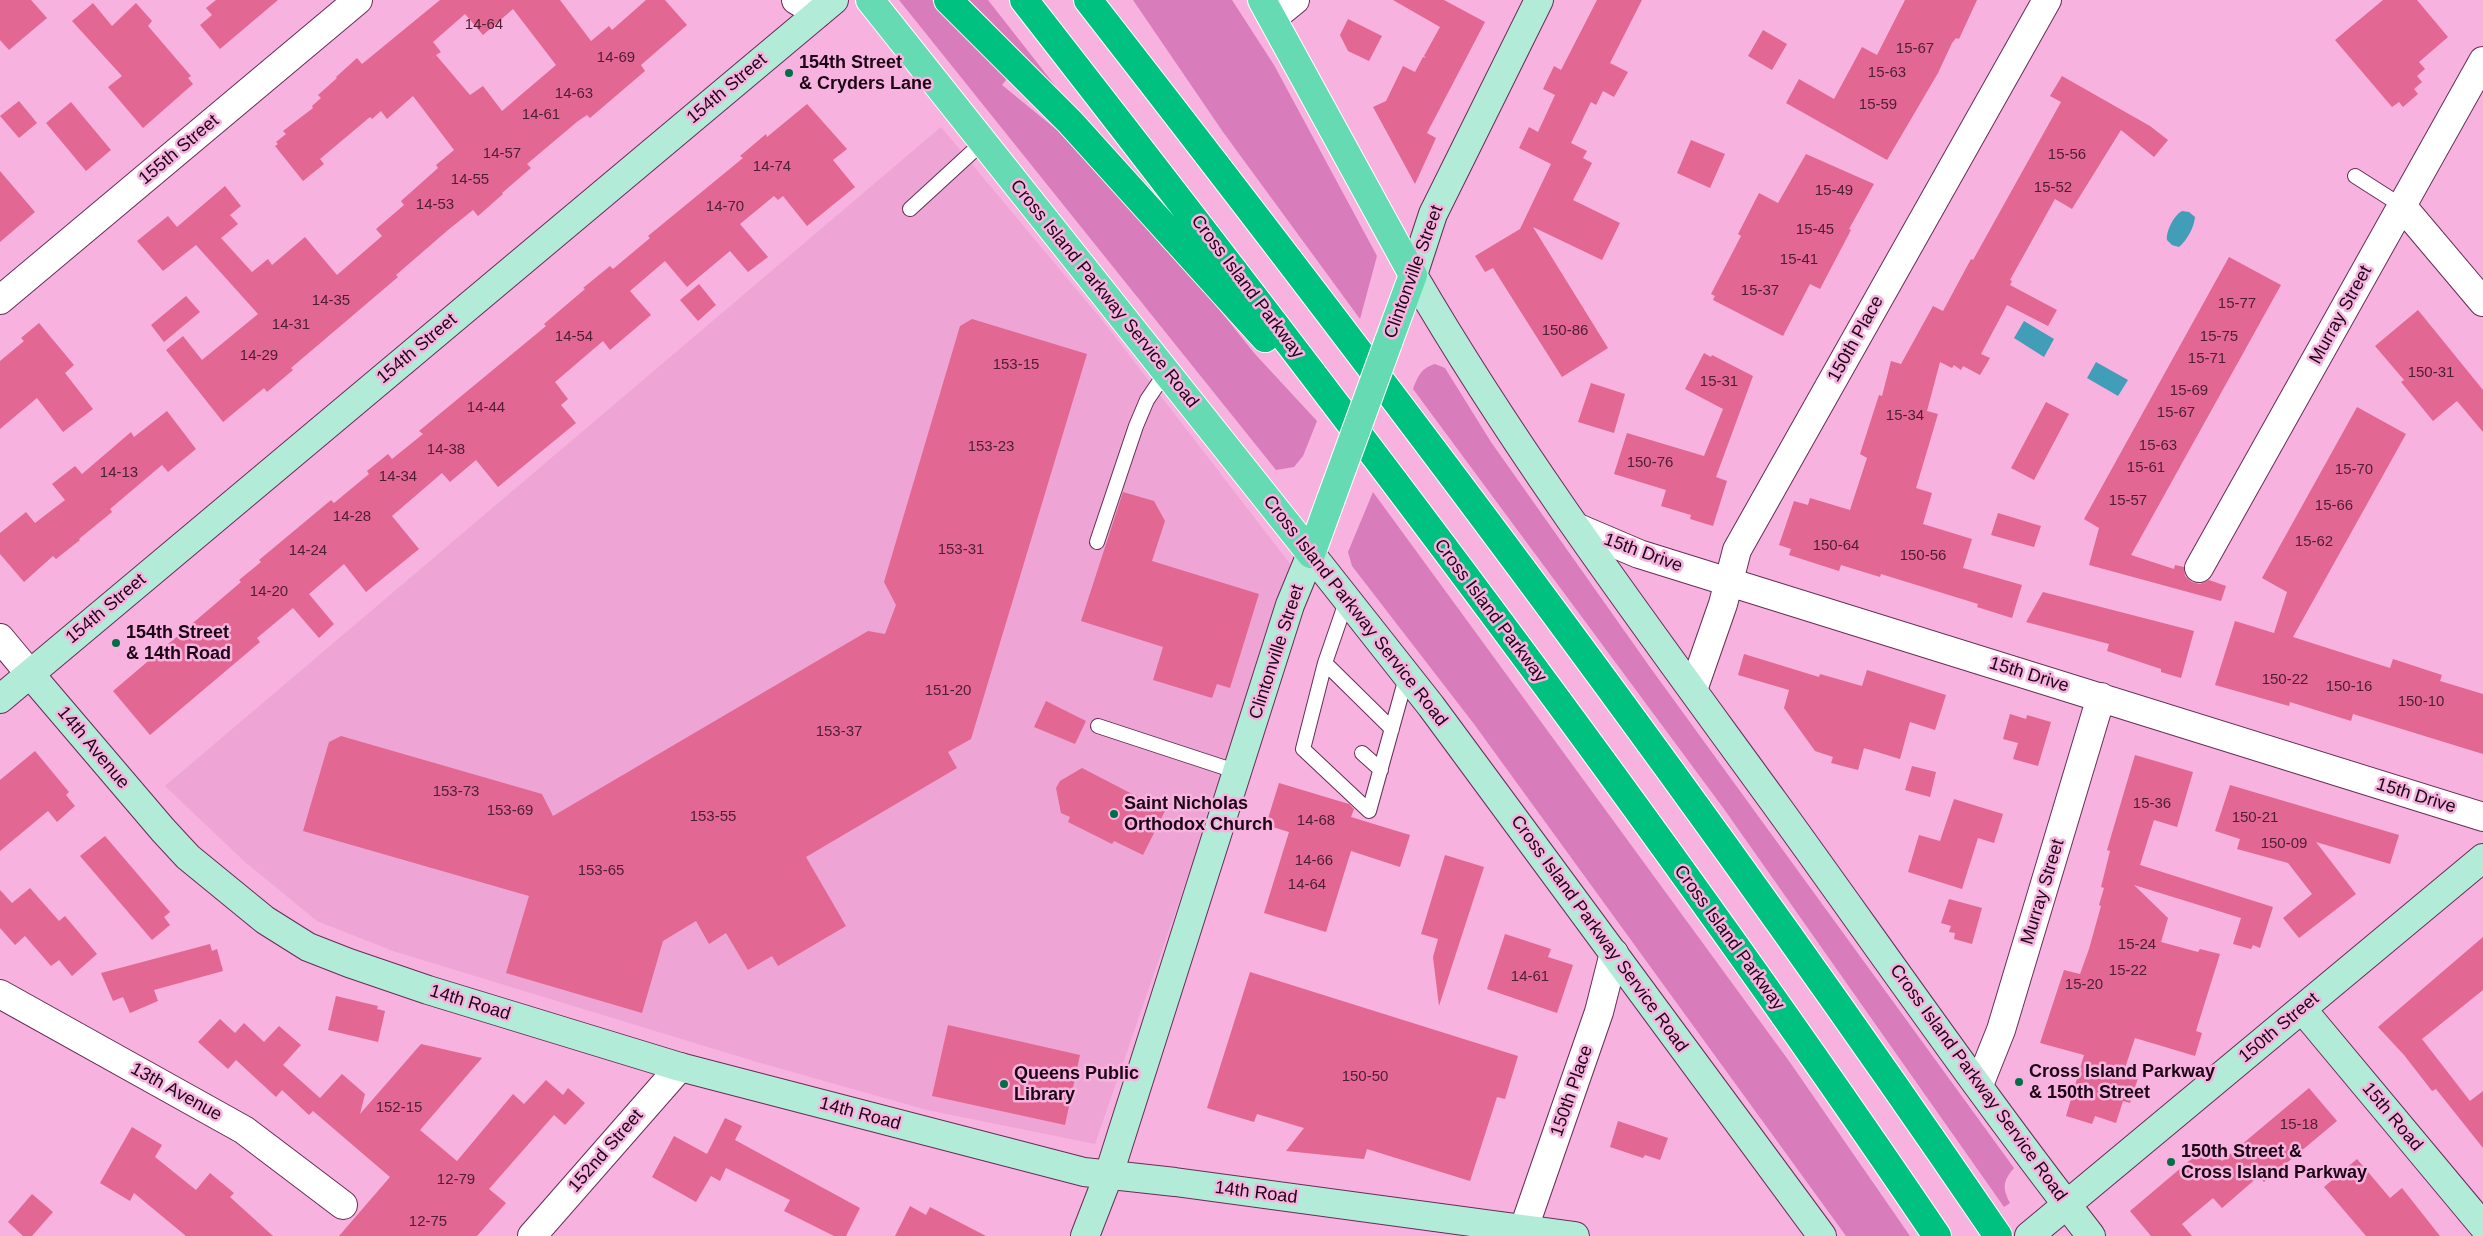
<!DOCTYPE html>
<html>
<head>
<meta charset="utf-8">
<style>
	body { margin:0 }
	canvas { display:block; background:#f7b2df }
</style>
</head>
<body>
<canvas width="2483" height="1236"></canvas>
<script>
const ctx = document.querySelector('canvas').getContext('2d');
ctx.lineJoin = 'round';
function fillPath(path, color) {
  ctx.fillStyle = color;
  ctx.fill(path, 'evenodd');
}
function trace(path, color, width, dash) {
  ctx.strokeStyle = color;
  ctx.lineWidth = width;
  ctx.lineCap = dash ? 'butt' : 'round';
  ctx.setLineDash(dash || []);
  ctx.stroke(path);
}
function drawText(font, color, halo, rows, align = 'center') {
  ctx.font = font + ' Helvetica,sans-serif';
  ctx.lineWidth = 5;
  ctx.setLineDash([]);
  ctx.textBaseline = 'middle';
  ctx.strokeStyle = halo;
  ctx.fillStyle = color;
  for (const [text, x, y, turn = 0] of rows) {
    ctx.save();
    ctx.translate(x, y);
    ctx.rotate((+turn || 0) * Math.PI / 180);
    ctx.textAlign = isNaN(turn) ? turn : align;
    if (halo) ctx.strokeText(text, 0, 0);
    ctx.fillText(text, 0, 0);
    ctx.restore();
  }
}
fillPath(new Path2D(`
	M 941,127 L 1106,325 L 1294,569 L 1095,1144 L 927,1110 L 757,1062 L 393,951 L 317,921 L 245,862 L 165,786 Z`), '#eea4d5');
fillPath(new Path2D(`
	M 899,0 L 932,0 L 1011,74 L 1002,85 L 1057,130 L 1184,266 L 1255,354 L 1317,421 L 1303,456 L 1294,467 L 1276,470 Z
	M 963,0 L 988,0 L 1075,111 Z
	M 1133,0 L 1232,0 L 1274,65 L 1377,256 L 1360,319 L 1223,132 Z
	M 1435,364 L 1445,368 L 1491,442 L 1652,670 L 2014,1168 C 2003,1181 2002,1188 2010,1203 L 2004,1207 L 1724,809 L 1413,389 C 1418,376 1421,368 1435,364 Z
	M 1373,492 L 1789,1061 L 1910,1236 L 1846,1236 L 1474,724 L 1352,566 L 1348,552 Z`), '#d97cbb');
fillPath(new Path2D(`
	M 2182,211 L 2189,212 L 2195,217 C 2194,228 2187,240 2179,247 L 2172,245 L 2167,240 C 2166,231 2174,215 2182,211 Z
	M 2024,321 L 2054,339 L 2044,357 L 2014,338 Z
	M 2096,362 L 2128,380 L 2118,396 L 2087,378 Z`), '#419db8');
fillPath(new Path2D(`
	M 0,0 L 31,0 L 47,18 L 9,50 L 0,40 Z
	M 216,0 L 278,0 L 220,49 L 200,25 L 212,15 L 206,8 Z
	M 440,0 L 560,0 L 591,41 L 609,26 L 612,30 L 646,0 L 665,0 L 687,25 L 641,65 L 645,71 L 590,118 L 587,115 L 578,121 L 527,164 L 531,168 L 502,193 L 503,194 L 478,216 L 473,210 L 448,230 L 396,275 L 398,277 L 291,368 L 293,370 L 267,392 L 264,388 L 223,422 L 166,350 L 183,336 L 202,360 L 258,314 L 196,245 L 163,271 L 137,241 L 168,216 L 177,227 L 225,186 L 241,206 L 230,215 L 238,224 L 221,238 L 252,272 L 268,259 L 272,265 L 305,237 L 337,275 L 382,236 L 376,229 L 404,205 L 401,201 L 438,168 L 436,165 L 454,150 L 413,96 L 387,119 L 381,111 L 372,119 L 370,117 L 320,159 L 324,164 L 303,181 L 275,146 L 278,144 L 276,142 L 286,134 L 283,131 L 313,108 L 312,106 L 321,98 L 318,95 L 337,78 L 336,77 L 357,58 L 362,64 ZM 513,9 L 556,65 L 502,111 L 483,86 L 470,95 L 436,55 L 441,52 L 433,42 L 465,14 L 483,35 Z
	M 1393,0 L 1444,0 L 1485,22 L 1427,133 L 1436,138 L 1415,184 L 1373,107 L 1386,101 L 1403,66 L 1415,72 L 1423,57 L 1426,58 L 1424,56 L 1440,27 Z
	M 1597,0 L 1642,0 L 1610,63 L 1628,72 L 1614,97 L 1603,91 L 1596,105 L 1591,102 L 1571,143 L 1587,151 L 1583,158 L 1592,163 L 1573,200 L 1620,223 L 1602,260 L 1533,227 L 1608,348 L 1562,377 L 1493,268 L 1485,272 L 1475,256 L 1520,229 L 1551,164 L 1519,148 L 1529,127 L 1538,132 L 1555,95 L 1543,89 L 1554,66 L 1561,70 Z
	M 1905,0 L 1977,0 L 1959,39 L 1956,38 L 1952,43 L 1938,73 L 1887,160 L 1786,103 L 1799,79 L 1834,99 L 1862,47 L 1877,55 Z
	M 2383,0 L 2417,0 L 2448,37 L 2419,62 L 2425,69 L 2417,76 L 2422,82 L 2414,89 L 2418,94 L 2403,107 L 2399,102 L 2392,107 L 2335,40 Z
	M 93,3 L 112,26 L 136,3 L 152,21 L 148,26 L 191,76 L 188,78 L 193,84 L 143,128 L 108,87 L 122,76 L 72,21 Z
	M 1348,19 L 1382,36 L 1369,61 L 1348,51 L 1340,35 Z
	M 1763,30 L 1787,44 L 1772,70 L 1748,56 Z
	M 2062,76 L 2150,126 L 2168,140 L 2154,157 L 2121,130 L 2072,209 L 2055,199 L 2010,280 L 2012,281 L 2010,285 L 2057,310 L 2048,326 L 2007,305 L 1981,354 L 1990,358 L 1980,375 L 1963,366 L 1961,370 L 1954,365 L 1952,368 L 1940,362 L 1927,411 L 1938,414 L 1916,488 L 1932,493 L 1923,524 L 1972,539 L 1963,568 L 2022,585 L 2012,618 L 1977,607 L 1978,604 L 1881,574 L 1880,577 L 1841,565 L 1839,571 L 1789,555 L 1791,549 L 1779,545 L 1794,501 L 1808,505 L 1810,498 L 1850,510 L 1867,458 L 1860,454 L 1879,395 L 1882,396 L 1891,361 L 1901,364 L 1933,306 L 1943,311 L 1971,259 L 1973,260 L 2061,102 L 2050,96 Z
	M 19,101 L 37,123 L 19,138 L 0,116 Z
	M 71,102 L 111,150 L 86,171 L 46,123 Z
	M 807,104 L 847,149 L 833,160 L 855,187 L 807,226 L 783,196 L 778,200 L 774,196 L 740,224 L 768,257 L 748,272 L 730,251 L 687,287 L 665,261 L 630,291 L 651,315 L 610,350 L 603,341 L 555,382 L 568,399 L 561,405 L 576,423 L 498,487 L 476,460 L 450,482 L 442,473 L 392,516 L 419,549 L 366,592 L 344,564 L 309,594 L 334,624 L 319,638 L 293,608 L 257,638 L 260,642 L 150,735 L 113,691 L 241,582 L 239,580 L 261,562 L 259,560 L 331,500 L 334,503 L 369,474 L 367,471 L 388,454 L 392,459 L 423,434 L 419,431 L 546,326 L 544,324 L 585,289 L 583,288 L 610,266 L 613,269 L 650,238 L 648,236 L 743,158 L 740,156 L 766,134 L 767,137 Z
	M 1691,140 L 1725,154 L 1710,188 L 1677,173 Z
	M 1806,154 L 1874,184 L 1849,229 L 1851,230 L 1820,289 L 1810,284 L 1783,336 L 1713,300 L 1715,296 L 1711,294 L 1741,236 L 1738,234 L 1759,193 L 1778,203 Z
	M 0,171 L 35,212 L 0,242 Z
	M 2229,257 L 2281,285 L 2131,555 L 2174,569 L 2175,565 L 2184,567 L 2185,576 L 2192,582 L 2200,584 L 2209,580 L 2226,586 L 2221,601 L 2089,565 L 2099,528 L 2084,519 Z
	M 699,284 L 716,305 L 698,321 L 680,300 Z
	M 186,296 L 200,312 L 164,342 L 151,325 Z
	M 2418,310 L 2483,390 L 2483,432 L 2457,401 L 2433,421 L 2401,382 L 2404,380 L 2375,346 Z
	M 972,319 L 1087,354 L 971,739 L 948,752 L 957,768 L 806,857 L 846,926 L 778,966 L 772,956 L 748,970 L 726,933 L 709,944 L 696,921 L 663,941 L 642,1013 L 506,973 L 529,896 L 303,831 L 329,742 L 341,736 L 542,794 L 553,816 L 868,631 L 885,634 L 896,605 L 884,582 L 960,326 Z
	M 39,323 L 74,365 L 65,373 L 93,409 L 63,432 L 37,398 L 0,429 L 0,361 L 24,341 L 21,338 Z
	M 1704,353 L 1711,357 L 1712,355 L 1753,376 L 1716,477 L 1727,481 L 1713,526 L 1690,519 L 1691,515 L 1661,506 L 1666,490 L 1614,474 L 1627,433 L 1704,456 L 1723,409 L 1685,389 Z
	M 1591,383 L 1625,394 L 1614,433 L 1578,422 Z
	M 2046,402 L 2069,414 L 2034,480 L 2011,468 Z
	M 2357,407 L 2406,434 L 2293,637 L 2390,668 L 2393,659 L 2442,675 L 2440,681 L 2483,694 L 2483,754 L 2353,714 L 2351,721 L 2290,702 L 2289,706 L 2215,685 L 2235,621 L 2274,633 L 2287,592 L 2262,578 Z
	M 167,411 L 196,449 L 168,472 L 162,465 L 110,509 L 112,512 L 79,539 L 80,540 L 56,559 L 53,556 L 24,582 L 0,554 L 0,533 L 26,512 L 35,523 L 65,500 L 52,484 L 75,466 L 82,474 L 131,432 L 134,437 Z
	M 1123,492 L 1154,501 L 1165,521 L 1152,561 L 1259,594 L 1230,688 L 1217,684 L 1212,698 L 1153,680 L 1163,647 L 1081,621 Z
	M 1998,513 L 2041,526 L 2034,547 L 1991,535 Z
	M 2043,592 L 2194,631 L 2181,678 L 2161,672 L 2161,669 L 2107,651 L 2109,644 L 2026,622 Z
	M 1744,654 L 1819,677 L 1820,674 L 1862,686 L 1867,670 L 1946,695 L 1935,730 L 1910,722 L 1900,759 L 1864,748 L 1858,770 L 1831,763 L 1833,757 L 1815,751 L 1784,708 L 1789,690 L 1738,675 Z
	M 1046,701 L 1086,721 L 1075,744 L 1034,727 Z
	M 2010,714 L 2026,719 L 2027,715 L 2051,722 L 2038,766 L 2013,759 L 2018,743 L 2003,739 Z
	M 35,751 L 69,792 L 66,795 L 75,806 L 57,822 L 48,811 L 0,851 L 0,780 Z
	M 2135,755 L 2193,772 L 2177,827 L 2154,820 L 2140,865 L 2273,907 L 2260,948 L 2253,945 L 2251,949 L 2233,944 L 2241,918 L 2134,885 L 2168,918 L 2161,942 L 2198,952 L 2200,949 L 2220,954 L 2196,1031 L 2202,1033 L 2195,1056 L 2135,1038 L 2123,1074 L 2138,1078 L 2130,1103 L 2123,1101 L 2116,1123 L 2095,1116 L 2092,1124 L 2066,1116 L 2084,1055 L 2040,1043 L 2064,970 L 2080,974 L 2089,949 L 2101,906 L 2099,905 L 2104,888 L 2101,887 L 2110,851 L 2107,850 Z
	M 1912,766 L 1936,772 L 1930,797 L 1905,790 Z
	M 1082,768 L 1165,811 L 1143,855 L 1114,841 L 1112,844 L 1068,822 L 1070,817 L 1061,813 L 1056,788 L 1060,781 Z
	M 1279,783 L 1349,804 L 1354,809 L 1351,817 L 1410,835 L 1400,867 L 1351,851 L 1326,932 L 1264,913 L 1289,832 L 1266,825 Z
	M 2230,785 L 2399,835 L 2390,864 L 2316,842 L 2356,894 L 2299,938 L 2283,918 L 2312,894 L 2288,863 L 2237,849 L 2240,839 L 2215,831 Z
	M 1954,799 L 2003,814 L 1994,843 L 1978,838 L 1962,889 L 1908,872 L 1919,835 L 1940,841 Z
	M 105,836 L 170,912 L 164,917 L 170,925 L 152,940 L 80,856 Z
	M 1445,855 L 1484,867 L 1439,1006 L 1433,957 L 1438,939 L 1421,934 Z
	M 30,888 L 59,921 L 65,916 L 97,954 L 72,976 L 59,960 L 51,966 L 25,936 L 15,945 L 0,928 L 0,890 L 12,903 Z
	M 1949,899 L 1982,908 L 1972,944 L 1954,939 L 1955,933 L 1949,932 L 1951,926 L 1941,923 Z
	M 1505,934 L 1551,949 L 1548,957 L 1573,965 L 1557,1013 L 1487,989 Z
	M 2483,937 L 2483,990 L 2422,1039 L 2470,1101 L 2483,1091 L 2483,1148 L 2436,1089 L 2432,1091 L 2404,1055 L 2378,1027 Z
	M 210,944 L 212,951 L 217,949 L 223,971 L 154,990 L 158,1001 L 130,1013 L 123,997 L 113,1001 L 101,973 Z
	M 1250,972 L 1518,1056 L 1505,1099 L 1497,1097 L 1470,1181 L 1367,1149 L 1364,1159 L 1286,1151 L 1304,1128 L 1257,1114 L 1254,1122 L 1207,1108 Z
	M 336,996 L 378,1006 L 377,1009 L 385,1011 L 378,1042 L 328,1030 Z
	M 220,1019 L 235,1033 L 244,1023 L 264,1042 L 279,1026 L 301,1045 L 283,1065 L 320,1098 L 342,1074 L 365,1094 L 360,1114 L 421,1044 L 482,1058 L 420,1130 L 457,1161 L 513,1094 L 524,1104 L 546,1080 L 563,1095 L 568,1088 L 585,1103 L 565,1125 L 554,1115 L 489,1189 L 506,1203 L 477,1236 L 339,1236 L 390,1177 L 313,1111 L 309,1115 L 282,1090 L 276,1097 L 236,1060 L 228,1069 L 198,1042 Z
	M 948,1025 L 1080,1055 L 1065,1125 L 932,1096 Z
	M 2309,1088 L 2337,1121 L 2264,1182 L 2259,1176 L 2222,1208 L 2213,1198 L 2182,1224 L 2192,1236 L 2151,1236 L 2130,1211 L 2208,1145 L 2222,1161 Z
	M 725,1118 L 742,1126 L 735,1140 L 860,1208 L 846,1236 L 834,1236 L 784,1211 L 790,1200 L 726,1168 L 720,1181 L 711,1176 L 696,1202 L 652,1177 L 674,1136 L 707,1154 Z
	M 1618,1121 L 1668,1138 L 1660,1160 L 1645,1155 L 1643,1158 L 1610,1147 Z
	M 132,1127 L 162,1145 L 155,1157 L 196,1190 L 210,1173 L 234,1193 L 230,1197 L 273,1236 L 186,1236 L 134,1193 L 130,1201 L 100,1183 Z
	M 2357,1159 L 2390,1198 L 2402,1188 L 2440,1236 L 2366,1236 L 2324,1187 Z
	M 32,1194 L 53,1212 L 32,1236 L 23,1236 L 8,1222 Z
	M 910,1206 L 926,1215 L 930,1207 L 986,1236 L 895,1236 Z`), '#e26792');
const lane = new Path2D(`
	M 2355,176 L 2402,206
	M 910,209 L 983,142
	M 1097,542 L 1136,426 L 1147,400 L 1166,372
	M 1347,599 L 1325,663 L 1303,749 L 1369,811 L 1407,674
	M 1325,663 L 1392,729
	M 1098,726 L 1238,772
	M 1362,753 L 1381,770`);
const street = new Path2D(`
	M 796,0 L 818,13
	M 1273,18 L 1295,0
	M 2402,206 L 2483,302
	M 0,300 L 358,0
	M 1578,528 L 1639,554 L 2483,817
	M 2199,568 L 2483,61
	M 0,638 L 30,674
	M 1693,690 L 1723,604 L 1737,550 L 2047,0
	M 0,994 L 244,1130 L 343,1205
	M 1979,1085 L 2001,1030 L 2101,697
	M 1524,1228 L 1599,1012 L 1614,953
	M 532,1236 L 680,1067`);
const secondary = new Path2D(`
	M 1539,0 L 1433,214 L 1413,275 C 1520,459 1649,630 1774,802 C 1879,947 1981,1095 2091,1236
	M 30,674 L 163,830 L 188,857 L 265,920 L 308,947 L 349,963 L 428,990 L 680,1067 L 1084,1172 L 1175,1182 L 1575,1236
	M 0,699 L 834,0
	M 2302,1009 L 2483,1226
	M 1085,1236 L 1109,1174 L 1290,605 L 1311,554 L 1431,706 L 1822,1236
	M 2029,1236 L 2483,858`);
const primary = new Path2D(`
	M 870,0 L 1311,554
	M 1262,0 L 1413,275 L 1388,343
	M 1311,554 L 1331,499`);
const highway = new Path2D(`
	M 948,0 L 1070,122 L 1265,338
	M 1024,0 C 1339,404 1650,812 1937,1236
	M 1088,0 C 1402,403 1710,813 1998,1236`);
trace(lane, '#672e56', 16);
trace(street, '#672e56', 30);
trace(secondary, '#672e56', 30);
trace(primary, '#fff', 30);
trace(highway, '#fff', 30);
trace(lane, '#fff', 14);
trace(street, '#fff', 28);
trace(secondary, '#b2ecd9', 28);
trace(primary, '#66dab3', 28);
trace(highway, '#00c180', 28);
const primaryBridge = new Path2D(`
	M 1331,499 L 1388,343`);
trace(primaryBridge, '#fff', 30, []);
trace(primaryBridge, '#66dab3', 28);
for (const [x, y, r, color] of [
	[789,73,5,"#006f47"],
	[116,643,5,"#006f47"],
	[1114,814,5,"#006f47"],
	[2019,1082,5,"#006f47"],
	[1004,1084,5,"#006f47"],
	[2171,1162,5,"#006f47"]
]) {
  const dot = new Path2D();
  dot.arc(x, y, r, 0, 2 * Math.PI);
  ctx.fillStyle = color;
  ctx.fill(dot);
  trace(dot, '#f7b2df', 2);
}
drawText('15px', '#4e1e34', null, [
	["14-64",484,25],
	["15-67",1915,49],
	["14-69",616,58],
	["15-63",1887,73],
	["14-63",574,94],
	["15-59",1878,105],
	["14-61",541,115],
	["14-57",502,154],
	["15-56",2067,155],
	["14-74",772,167],
	["14-55",470,180],
	["15-52",2053,188],
	["15-49",1834,191],
	["14-53",435,205],
	["14-70",725,207],
	["15-45",1815,230],
	["15-41",1799,260],
	["15-37",1760,291],
	["14-35",331,301],
	["15-77",2237,304],
	["14-31",291,325],
	["150-86",1565,331],
	["14-54",574,337],
	["15-75",2219,337],
	["14-29",259,356],
	["15-71",2207,359],
	["153-15",1016,365],
	["150-31",2431,373],
	["15-31",1719,382],
	["15-69",2189,391],
	["14-44",486,408],
	["15-67",2176,413],
	["15-34",1905,416],
	["15-63",2158,446],
	["153-23",991,447],
	["14-38",446,450],
	["150-76",1650,463],
	["15-61",2146,468],
	["15-70",2354,470],
	["14-13",119,473],
	["14-34",398,477],
	["15-57",2128,501],
	["15-66",2334,506],
	["14-28",352,517],
	["15-62",2314,542],
	["150-64",1836,546],
	["153-31",961,550],
	["14-24",308,551],
	["150-56",1923,556],
	["14-20",269,592],
	["150-22",2285,680],
	["150-16",2349,687],
	["151-20",948,691],
	["150-10",2421,702],
	["153-37",839,732],
	["153-73",456,792],
	["15-36",2152,804],
	["153-69",510,811],
	["153-55",713,817],
	["150-21",2255,818],
	["14-68",1316,821],
	["150-09",2284,844],
	["14-66",1314,861],
	["153-65",601,871],
	["14-64",1307,885],
	["15-24",2137,945],
	["15-22",2128,971],
	["14-61",1530,977],
	["15-20",2084,985],
	["150-50",1365,1077],
	["152-15",399,1108],
	["15-18",2299,1125],
	["12-79",456,1180],
	["12-75",428,1222]
]);
drawText('bold 18px', '#1c0515', '#f7b2df', [
	["154th Street",799,63],
	["& Cryders Lane",799,84],
	["154th Street",126,633],
	["& 14th Road",126,654],
	["Saint Nicholas",1124,804],
	["Orthodox Church",1124,825],
	["Cross Island Parkway",2029,1072],
	["& 150th Street",2029,1093],
	["Queens Public",1014,1074],
	["Library",1014,1095],
	["150th Street &",2181,1152],
	["Cross Island Parkway",2181,1173]
], 'left');
drawText('18px', '#1c0515', '#f7b2df', [
	["154th Street",727,89,-40],
	["155th Street",179,150,-40],
	["Clintonville Street",1414,272,-70],
	["Cross Island Parkway",1247,287,53],
	["Cross Island Parkway Service Road",1104,294,51],
	["Murray Street",2341,315,-61],
	["150th Place",1856,339,-61],
	["154th Street",417,349,-40],
	["15th Drive",1643,553,20],
	["154th Street",106,609,-40],
	["Cross Island Parkway Service Road",1355,611,52],
	["Cross Island Parkway",1490,611,53],
	["Clintonville Street",1277,652,-72],
	["15th Drive",2029,675,17],
	["14th Avenue",93,748,50],
	["15th Drive",2416,796,17],
	["Murray Street",2043,892,-73],
	["Cross Island Parkway Service Road",1599,934,54],
	["Cross Island Parkway",1729,938,54],
	["14th Road",470,1003,17],
	["150th Street",2279,1028,-40],
	["Cross Island Parkway Service Road",1978,1083,54],
	["150th Place",1572,1091,-71],
	["13th Avenue",176,1092,29],
	["14th Road",860,1114,15],
	["15th Road",2392,1117,50],
	["152nd Street",606,1151,-49],
	["14th Road",1256,1193,7]
]);
</script>
</body>
</html>
